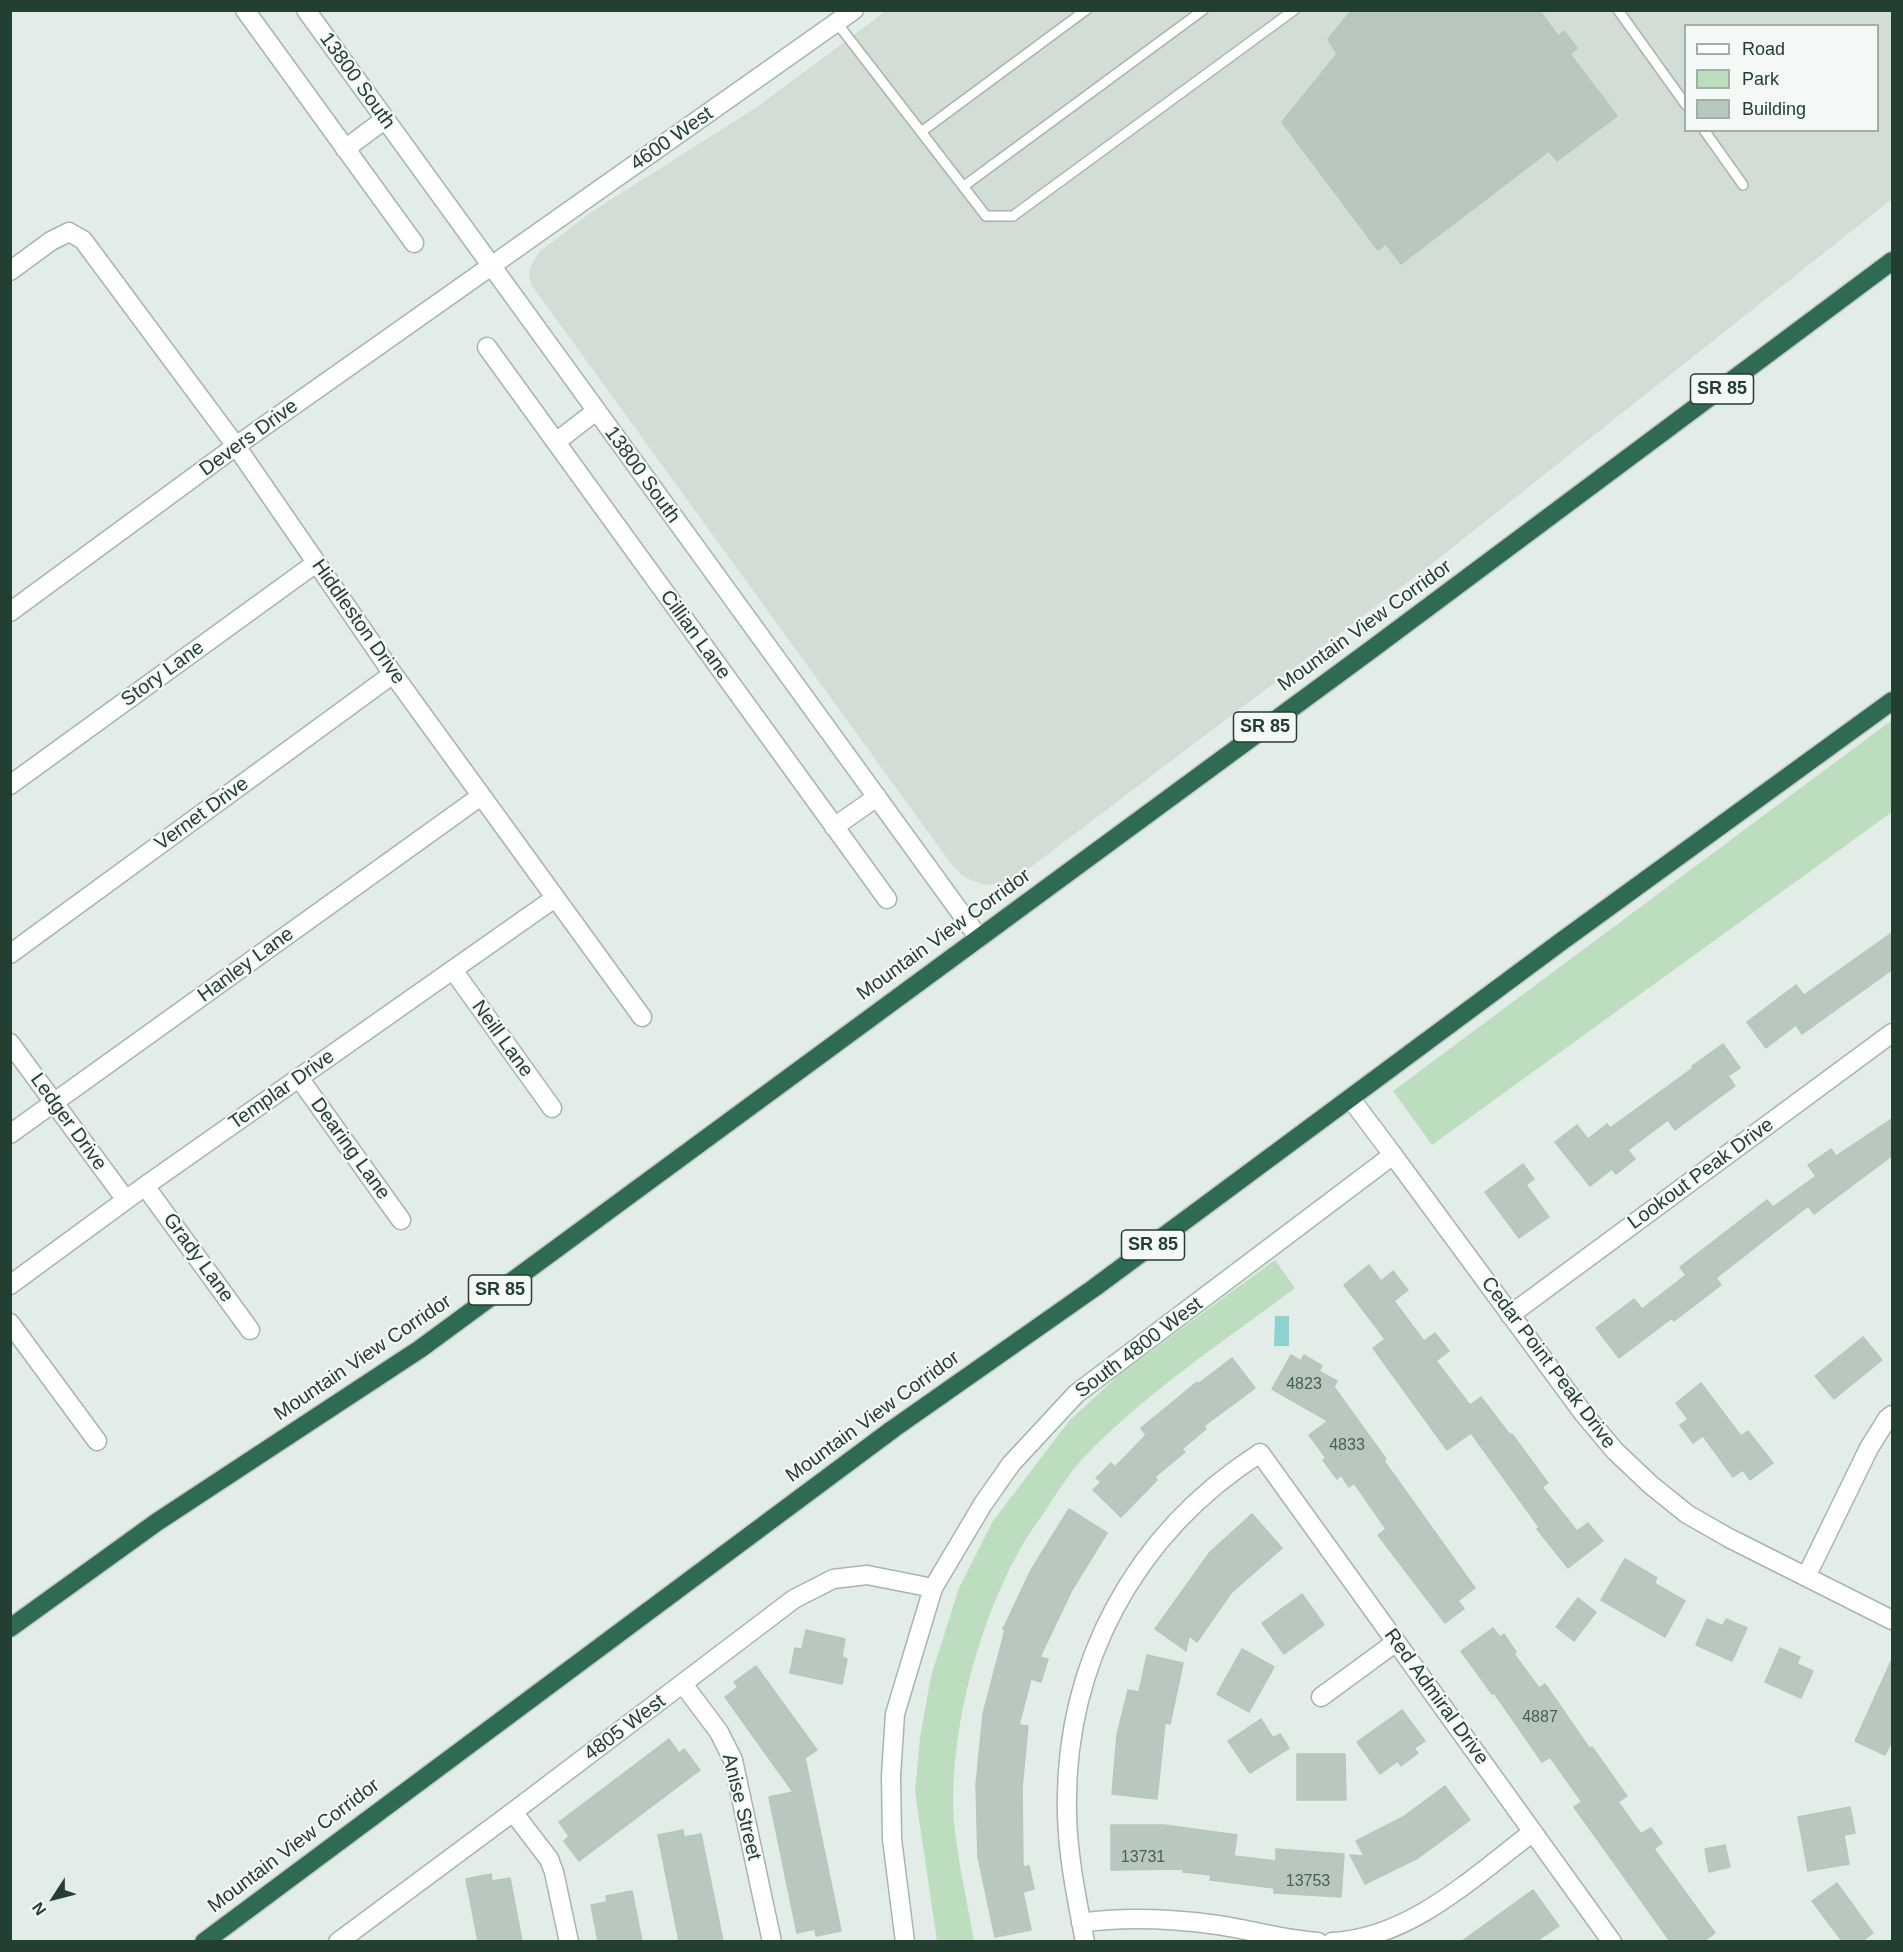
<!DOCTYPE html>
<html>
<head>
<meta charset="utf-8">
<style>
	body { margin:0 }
	#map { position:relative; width:1903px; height:1952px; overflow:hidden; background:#e3ede7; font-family:Helvetica,sans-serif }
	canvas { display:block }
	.frame { position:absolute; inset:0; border:12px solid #233f32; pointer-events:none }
	.legend { position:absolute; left:1684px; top:24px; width:195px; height:108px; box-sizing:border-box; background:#f4f9f6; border:2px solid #a0afa8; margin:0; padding:8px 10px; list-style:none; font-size:18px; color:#233f32 }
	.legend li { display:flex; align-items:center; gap:12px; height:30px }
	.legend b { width:30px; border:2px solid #a0afa8 }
	.north { position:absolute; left:24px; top:1868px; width:60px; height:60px; -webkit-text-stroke:4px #f4f9f6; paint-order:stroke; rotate:234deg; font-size:16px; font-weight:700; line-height:24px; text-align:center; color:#233f32 }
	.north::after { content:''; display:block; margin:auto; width:21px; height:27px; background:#233f32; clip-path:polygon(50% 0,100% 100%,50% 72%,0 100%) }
</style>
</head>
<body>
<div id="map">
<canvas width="1903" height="1952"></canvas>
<div class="frame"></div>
<ul class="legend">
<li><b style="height:8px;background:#fff"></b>Road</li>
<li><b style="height:16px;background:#bcdebf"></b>Park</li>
<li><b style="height:16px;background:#b9c8bf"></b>Building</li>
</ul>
<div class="north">N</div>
</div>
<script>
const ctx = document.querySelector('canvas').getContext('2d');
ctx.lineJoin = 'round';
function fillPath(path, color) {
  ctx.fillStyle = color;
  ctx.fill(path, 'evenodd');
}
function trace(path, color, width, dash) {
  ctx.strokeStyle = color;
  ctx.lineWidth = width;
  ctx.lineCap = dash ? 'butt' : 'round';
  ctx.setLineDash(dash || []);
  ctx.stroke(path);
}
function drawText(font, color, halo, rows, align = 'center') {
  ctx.font = font + ' Helvetica,sans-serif';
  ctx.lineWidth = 4.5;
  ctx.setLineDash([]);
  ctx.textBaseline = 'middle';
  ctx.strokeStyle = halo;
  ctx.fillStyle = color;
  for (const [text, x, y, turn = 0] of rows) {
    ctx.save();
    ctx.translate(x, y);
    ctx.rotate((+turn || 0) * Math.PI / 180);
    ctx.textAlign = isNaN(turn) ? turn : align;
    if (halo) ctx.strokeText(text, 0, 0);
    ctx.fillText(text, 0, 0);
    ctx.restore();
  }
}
fillPath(new Path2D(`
	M 886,11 L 1892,11 L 1892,199 L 1429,566 L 1019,876 L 1002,883 L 988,885 L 976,882 L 964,877 L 952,865 L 538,294 L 531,284 L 529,270 L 539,252 L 593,211 L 757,107 ZM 1686,26 L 1878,26 L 1878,130 L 1686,130 Z`), '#d1ddd5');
fillPath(new Path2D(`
	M 1892,720 L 1892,812 L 1432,1145 L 1393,1091 Z
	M 1275,1260 L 1295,1288 C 1226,1340 1151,1389 1090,1451 C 1072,1469 1057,1492 1044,1513 C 1035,1525 1026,1538 1019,1551 C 977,1626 946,1743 955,1830 C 959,1867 968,1905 974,1941 L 937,1941 L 915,1792 L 920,1737 L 931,1676 L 959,1588 L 993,1521 L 1069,1421 L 1120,1374 Z`), '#bcdebf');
fillPath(new Path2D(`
	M 1275,1316 L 1289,1316 L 1289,1346 L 1274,1346 Z`), '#8cd2cf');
const building = new Path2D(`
	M 1352,10 L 1539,10 L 1558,36 L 1564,31 L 1577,48 L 1570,54 L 1617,116 L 1557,161 L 1549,151 L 1401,264 L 1386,244 L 1378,250 L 1282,122 L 1337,54 L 1328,39 Z
	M 1893,932 L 1893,969 L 1802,1034 L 1796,1025 L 1766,1048 L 1747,1022 L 1796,985 L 1804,995 Z
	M 1723,1044 L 1740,1068 L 1728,1076 L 1735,1086 L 1675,1130 L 1668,1120 L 1628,1150 L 1635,1159 L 1616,1174 L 1612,1169 L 1590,1186 L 1555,1142 L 1577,1125 L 1588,1139 L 1607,1124 L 1610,1128 L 1693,1068 L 1692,1066 Z
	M 1893,1118 L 1893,1155 L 1814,1214 L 1808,1206 L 1716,1278 L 1721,1285 L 1674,1321 L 1672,1318 L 1619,1358 L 1596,1328 L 1634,1299 L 1642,1309 L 1686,1275 L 1680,1267 L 1767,1200 L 1773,1207 L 1816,1176 L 1808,1165 L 1831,1149 L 1836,1156 Z
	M 1523,1164 L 1534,1179 L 1526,1185 L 1549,1217 L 1519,1238 L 1485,1192 Z
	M 1369,1265 L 1381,1281 L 1393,1271 L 1408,1290 L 1394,1301 L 1424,1341 L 1435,1333 L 1449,1351 L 1436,1361 L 1470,1405 L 1481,1397 L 1510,1435 L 1512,1434 L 1548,1483 L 1542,1487 L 1577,1531 L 1588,1523 L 1603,1541 L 1568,1568 L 1537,1529 L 1539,1527 L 1471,1433 L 1447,1450 L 1373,1348 L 1385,1339 L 1344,1285 Z
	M 1863,1337 L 1882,1360 L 1834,1399 L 1815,1376 Z
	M 1291,1355 L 1301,1361 L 1304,1355 L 1322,1366 L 1319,1371 L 1337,1381 L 1334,1387 L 1386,1459 L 1384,1461 L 1475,1588 L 1458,1601 L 1464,1609 L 1445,1623 L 1378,1535 L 1386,1529 L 1354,1483 L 1349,1487 L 1341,1475 L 1337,1479 L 1323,1460 L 1326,1458 L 1309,1435 L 1328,1421 L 1272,1389 Z
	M 1232,1358 L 1255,1388 L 1204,1426 L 1206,1429 L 1182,1449 L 1185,1452 L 1155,1477 L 1157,1480 L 1121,1517 L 1093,1490 L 1101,1482 L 1096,1478 L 1111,1463 L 1115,1467 L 1146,1435 L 1141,1428 L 1197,1382 L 1198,1384 Z
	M 1701,1383 L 1741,1436 L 1748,1431 L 1773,1463 L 1750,1480 L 1743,1470 L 1733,1477 L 1703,1436 L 1693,1443 L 1680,1425 L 1688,1419 L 1676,1403 Z
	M 1069,1509 L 1107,1533 L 1072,1590 L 1040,1657 L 1048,1659 L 1041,1682 L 1031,1679 L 1019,1725 L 1028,1726 L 1022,1788 L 1023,1867 L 1029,1866 L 1034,1889 L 1023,1892 L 1031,1930 L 995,1937 L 978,1857 L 976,1785 L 983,1714 L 1005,1630 L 1003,1629 L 1031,1570 Z
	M 1252,1514 L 1282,1548 L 1231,1593 L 1197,1642 L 1189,1636 L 1186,1651 L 1155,1629 L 1210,1552 Z
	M 1625,1559 L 1657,1578 L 1654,1583 L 1685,1601 L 1665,1637 L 1601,1600 Z
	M 1302,1594 L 1324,1625 L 1284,1654 L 1262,1623 Z
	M 1578,1598 L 1596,1612 L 1574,1641 L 1556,1627 Z
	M 1707,1619 L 1723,1626 L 1726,1619 L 1747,1628 L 1732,1661 L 1696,1645 Z
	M 1493,1628 L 1500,1637 L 1504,1634 L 1516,1652 L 1514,1654 L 1539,1688 L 1545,1684 L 1590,1749 L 1592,1747 L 1627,1796 L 1618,1802 L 1641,1834 L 1651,1828 L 1662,1843 L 1654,1849 L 1715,1933 L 1704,1941 L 1670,1941 L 1574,1807 L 1582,1802 L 1550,1757 L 1542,1762 L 1494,1693 L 1492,1694 L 1461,1651 Z
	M 806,1630 L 845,1639 L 842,1657 L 847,1659 L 842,1684 L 790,1673 L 795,1648 L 802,1649 Z
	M 1780,1648 L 1800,1657 L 1797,1664 L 1813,1671 L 1801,1698 L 1765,1682 Z
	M 1242,1649 L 1274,1667 L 1249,1712 L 1217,1694 Z
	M 1147,1655 L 1183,1663 L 1170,1724 L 1165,1723 L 1157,1799 L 1112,1794 L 1117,1735 L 1128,1690 L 1139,1692 Z
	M 1893,1657 L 1893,1739 L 1885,1755 L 1855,1741 Z
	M 756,1666 L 817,1750 L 805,1758 L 841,1931 L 816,1936 L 815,1929 L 797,1933 L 769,1797 L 793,1792 L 725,1697 L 738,1687 L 734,1682 Z
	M 1402,1710 L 1425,1741 L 1414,1748 L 1418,1753 L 1401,1766 L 1398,1761 L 1380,1774 L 1357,1742 Z
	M 1261,1719 L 1273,1738 L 1280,1734 L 1289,1748 L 1250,1773 L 1228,1741 Z
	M 669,1739 L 679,1753 L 684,1749 L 700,1770 L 579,1861 L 564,1841 L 569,1836 L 559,1822 Z
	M 1297,1754 L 1345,1754 L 1346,1800 L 1297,1800 Z
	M 1445,1786 L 1470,1820 L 1418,1858 L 1365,1884 L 1350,1855 L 1364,1856 L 1356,1841 L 1403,1817 Z
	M 1850,1807 L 1855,1833 L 1844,1835 L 1849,1864 L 1808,1871 L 1798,1817 Z
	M 1111,1825 L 1164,1825 L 1237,1835 L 1234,1856 L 1276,1861 L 1276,1849 L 1344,1854 L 1341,1897 L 1274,1893 L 1274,1888 L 1210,1880 L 1211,1875 L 1183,1872 L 1183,1869 L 1111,1870 Z
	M 683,1830 L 684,1837 L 701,1834 L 723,1941 L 679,1941 L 658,1835 Z
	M 1725,1845 L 1730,1867 L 1709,1872 L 1705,1849 Z
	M 491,1874 L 492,1881 L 510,1878 L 522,1941 L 478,1941 L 466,1879 Z
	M 1837,1883 L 1873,1933 L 1862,1941 L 1842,1941 L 1812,1901 Z
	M 1533,1890 L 1559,1926 L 1537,1941 L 1462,1941 Z
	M 632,1891 L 642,1941 L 598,1941 L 591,1905 L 607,1902 L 606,1896 Z`);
fillPath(building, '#b9c8bf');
trace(building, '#b6c7bc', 1.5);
const lane = new Path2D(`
	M 1618,10 L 1686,105
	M 837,23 L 986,216 L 1013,216 L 1294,10
	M 1704,130 L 1743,185
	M 921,132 L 1086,10
	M 964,186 L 1203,10`);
const street = new Path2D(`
	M 245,10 L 414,243
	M 345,149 L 384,120
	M 10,271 L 51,241 L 69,232 L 83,240 L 236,446 L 393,674 L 642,1017
	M 487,347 L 887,899
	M 556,442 L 596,411
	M 10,612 L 236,446 L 854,10
	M 10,785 L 316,563
	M 834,827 L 877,797
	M 10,954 L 393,674
	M 453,970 L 552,1108
	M 10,1043 L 126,1200
	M 299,1078 L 401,1220
	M 10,1134 L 481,796
	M 1393,1155 L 1583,1413 L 1615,1451 L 1651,1485 L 1687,1514 L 1729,1538 L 1892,1620
	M 145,1186 L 250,1330
	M 10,1285 L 145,1186 L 555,898
	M 1510,1315 L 1892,1033
	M 10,1323 L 97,1441
	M 1806,1577 L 1869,1448 L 1887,1419 L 1892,1415
	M 683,1684 L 719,1732 L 733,1760 L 772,1942
	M 1321,1697 L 1396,1642
	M 513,1812 L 549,1859 L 554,1872 L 569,1942
	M 1081,1923 C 1127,1916 1173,1919 1218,1925 C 1252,1930 1284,1940 1318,1942
	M 338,1942 L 513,1812 L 794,1599 L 833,1579 L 867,1575 L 933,1588
	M 1085,1942 C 1077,1900 1068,1857 1067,1815 C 1063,1665 1134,1534 1260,1453 L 1612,1942
	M 1332,1942 C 1411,1938 1473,1877 1533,1832`);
const secondary = new Path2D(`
	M 306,10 L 979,938
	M 905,1942 L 892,1839 L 891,1776 L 895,1714 L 933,1588 L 983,1504 L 1011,1464 L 1076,1394 L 1393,1155 L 1351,1099`);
const highway = new Path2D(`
	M 10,1628 L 157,1522 L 420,1349 L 1368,652 L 1892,261
	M 204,1942 L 893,1429 L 1094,1288 L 1562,941 L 1892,701`);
trace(lane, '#a6b5ad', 12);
trace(street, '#a6b5ad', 21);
trace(secondary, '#a2b9ac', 21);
trace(highway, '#c1c9c6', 21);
trace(lane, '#fff', 9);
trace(street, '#fff', 18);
trace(secondary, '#fff', 18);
trace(highway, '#2e6b52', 18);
drawText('16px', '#486155', null, [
	["4823",1304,1385],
	["4833",1347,1446],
	["4887",1540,1718],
	["13731",1143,1858],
	["13753",1308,1882]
]);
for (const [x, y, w] of [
	[1722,389,63],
	[1265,727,63],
	[1153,1245,63],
	[500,1290,63]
]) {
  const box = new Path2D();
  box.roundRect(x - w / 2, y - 15, w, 30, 4.5);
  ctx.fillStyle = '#f4f9f6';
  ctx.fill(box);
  trace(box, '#233f32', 1.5);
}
drawText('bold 18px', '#233f32', null, [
	["SR 85",1722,389],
	["SR 85",1265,727],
	["SR 85",1153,1245],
	["SR 85",500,1290]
]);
drawText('20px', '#233f32', '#f4f9f6', [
	["13800 South",357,81,54],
	["4600 West",672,139,-35],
	["Devers Drive",249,438,-36],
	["13800 South",642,475,54],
	["Hiddleston Drive",358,622,55],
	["Mountain View Corridor",1365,626,-36],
	["Cillian Lane",695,635,54],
	["Story Lane",163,674,-36],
	["Vernet Drive",202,814,-36],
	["Mountain View Corridor",944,935,-36],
	["Hanley Lane",246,965,-36],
	["Neill Lane",502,1039,54],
	["Templar Drive",282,1090,-35],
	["Ledger Drive",68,1122,54],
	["Dearing Lane",350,1149,54],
	["Lookout Peak Drive",1701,1174,-36],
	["Grady Lane",198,1258,54],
	["South 4800 West",1139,1348,-37],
	["Mountain View Corridor",363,1358,-34],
	["Cedar Point Peak Drive",1548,1363,53],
	["Mountain View Corridor",873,1417,-36],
	["Red Admiral Drive",1436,1697,54],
	["4805 West",625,1728,-37],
	["Anise Street",741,1807,76],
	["Mountain View Corridor",294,1846,-37]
]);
</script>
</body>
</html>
